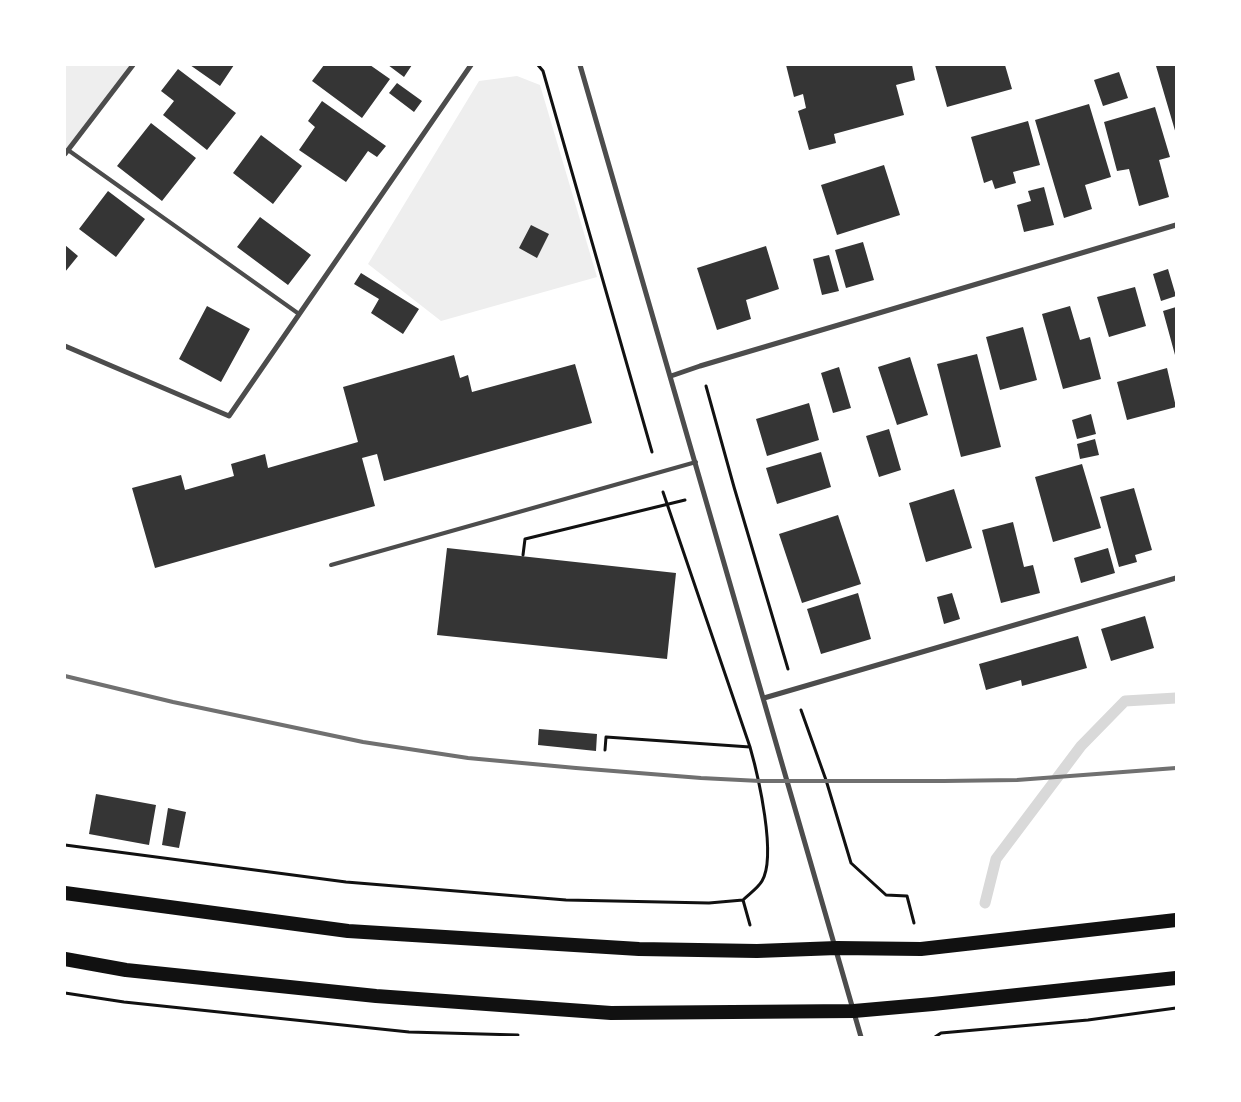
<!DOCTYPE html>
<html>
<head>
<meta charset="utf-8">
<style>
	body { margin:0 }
	#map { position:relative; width:1241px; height:1102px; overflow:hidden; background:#fff; font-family:Jost,sans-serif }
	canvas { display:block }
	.frame { position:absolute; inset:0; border:66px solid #fff; pointer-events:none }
</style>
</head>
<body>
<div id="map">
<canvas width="1241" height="1102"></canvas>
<div class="frame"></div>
</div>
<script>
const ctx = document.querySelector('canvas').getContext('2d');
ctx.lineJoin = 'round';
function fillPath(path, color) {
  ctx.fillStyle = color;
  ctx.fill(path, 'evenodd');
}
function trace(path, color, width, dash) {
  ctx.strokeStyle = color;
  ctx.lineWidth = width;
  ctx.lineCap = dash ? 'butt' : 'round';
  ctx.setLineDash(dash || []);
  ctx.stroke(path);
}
fillPath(new Path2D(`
	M 65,65 L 133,65 L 65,154 Z
	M 517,76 L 540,85 L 597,277 L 441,321 L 368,264 L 479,81 Z`), '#eee');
trace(new Path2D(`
	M 985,903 L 996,859 L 1081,746 L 1125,701 L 1176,698`), '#d9d9d9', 11);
fillPath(new Path2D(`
	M 190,65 L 234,65 L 220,86 Z
	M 324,65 L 370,65 L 390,79 L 362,118 L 312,81 Z
	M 388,65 L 412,65 L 404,77 Z
	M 786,65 L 912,65 L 915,80 L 896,85 L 904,115 L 834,134 L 836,143 L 809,150 L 798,111 L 806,108 L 803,94 L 794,97 Z
	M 935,65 L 1005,65 L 1012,89 L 947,107 Z
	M 1159,65 L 1176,65 L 1176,134 L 1156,66 Z
	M 178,69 L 236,113 L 207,150 L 163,115 L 174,101 L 161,91 Z
	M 1119,72 L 1128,98 L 1103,106 L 1094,80 Z
	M 397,83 L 422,101 L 414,112 L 389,93 Z
	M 322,101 L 386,146 L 377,157 L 368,151 L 346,182 L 299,150 L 315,127 L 308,121 Z
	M 1089,104 L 1111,177 L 1085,185 L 1092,209 L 1064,218 L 1035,120 Z
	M 1155,107 L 1170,157 L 1159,160 L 1169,197 L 1139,206 L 1129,169 L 1117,171 L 1104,122 Z
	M 1028,121 L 1040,165 L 1013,172 L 1016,183 L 995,189 L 992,180 L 984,183 L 971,137 Z
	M 151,123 L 196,158 L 162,201 L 117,166 Z
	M 261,135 L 302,166 L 273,204 L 233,173 Z
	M 884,165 L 900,215 L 837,235 L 821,185 Z
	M 1044,187 L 1054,225 L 1024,232 L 1017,205 L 1031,201 L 1028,191 Z
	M 108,191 L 145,219 L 116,257 L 79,229 Z
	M 260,217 L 311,255 L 288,285 L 237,247 Z
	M 531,225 L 549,234 L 537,258 L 519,248 Z
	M 863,242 L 874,280 L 846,288 L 835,250 Z
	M 65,245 L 78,256 L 65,272 Z
	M 766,246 L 779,289 L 746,300 L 751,319 L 717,330 L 697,268 Z
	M 829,255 L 839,291 L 822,295 L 813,259 Z
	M 1168,269 L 1176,296 L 1161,301 L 1153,274 Z
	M 361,273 L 419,309 L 403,334 L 371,313 L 379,299 L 354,284 Z
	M 1135,287 L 1146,326 L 1109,337 L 1097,297 Z
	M 207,306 L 250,329 L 221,382 L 179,359 Z
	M 1070,306 L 1080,340 L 1090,337 L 1101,379 L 1063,389 L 1042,314 Z
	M 1176,307 L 1176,355 L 1175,355 L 1163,311 Z
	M 1023,327 L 1037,380 L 1000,390 L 986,337 Z
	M 977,354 L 1001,447 L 961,457 L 937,364 Z
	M 454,355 L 460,378 L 468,375 L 472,392 L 575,364 L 592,423 L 384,481 L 377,454 L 362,458 L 375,506 L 155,568 L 132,488 L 181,475 L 185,490 L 234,476 L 231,464 L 265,454 L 268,468 L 358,442 L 343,387 Z
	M 910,357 L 928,415 L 897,425 L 878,367 Z
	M 839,367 L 851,408 L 833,413 L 821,373 Z
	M 1167,368 L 1176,407 L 1127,420 L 1117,382 Z
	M 809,403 L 819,440 L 767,456 L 756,419 Z
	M 1091,414 L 1096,434 L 1077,439 L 1072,420 Z
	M 889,429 L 901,470 L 879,477 L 866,436 Z
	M 1095,439 L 1099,455 L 1080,459 L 1077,444 Z
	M 821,452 L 831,487 L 777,504 L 766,468 Z
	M 1082,464 L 1101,528 L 1053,542 L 1035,477 Z
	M 1134,488 L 1152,550 L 1135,555 L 1137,562 L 1119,567 L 1100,497 Z
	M 954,489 L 972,548 L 926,562 L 909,503 Z
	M 838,515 L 861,584 L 802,603 L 779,534 Z
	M 1013,522 L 1024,567 L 1033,565 L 1040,593 L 1001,603 L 982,530 Z
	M 447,548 L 676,573 L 667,659 L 437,635 Z
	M 1108,548 L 1115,573 L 1081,583 L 1074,558 Z
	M 858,593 L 871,639 L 821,654 L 807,609 Z
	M 952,593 L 960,619 L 944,624 L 937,597 Z
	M 1145,616 L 1154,648 L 1111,661 L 1101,629 Z
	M 1078,636 L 1087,668 L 1022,686 L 1021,680 L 986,690 L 979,664 Z
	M 539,729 L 597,734 L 596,751 L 538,745 Z
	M 96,794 L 156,805 L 149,845 L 89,834 Z
	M 168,808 L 186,812 L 179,848 L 162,845 Z`), '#353535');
trace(new Path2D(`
	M 538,65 L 543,71 L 652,452
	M 706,386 L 734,487 L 788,669
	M 523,555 L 525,539 L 685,500
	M 801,710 L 826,780 L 851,863 L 886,895 L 907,896 L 914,923
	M 605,750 L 606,737 L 750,747
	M 65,845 L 346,882 L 566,900 L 709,903 L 743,900 C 749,894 758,888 762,881 C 777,856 758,775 750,747 L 663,492
	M 743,900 L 750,925
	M 65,993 L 124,1002 L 409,1032 L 518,1035
	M 935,1037 L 941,1033 L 1088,1020 L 1176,1008`), '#111', 3);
trace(new Path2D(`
	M 68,150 L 299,314
	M 331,565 L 696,462`), '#4c4c4c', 4);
trace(new Path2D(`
	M 580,65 L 861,1037
	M 65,154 L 133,65
	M 65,346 L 229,416 L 471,65
	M 671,376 L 700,366 L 1176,225
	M 764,698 L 1176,578`), '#4c4c4c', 5);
trace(new Path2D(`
	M 65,893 L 348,931 L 639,949 L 757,951 L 837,948 L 921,949 L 1176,920
	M 65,959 L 126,970 L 376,996 L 611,1013 L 854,1011 L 933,1004 L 1176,978`), '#111', 14);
trace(new Path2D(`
	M 65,676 L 173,702 L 363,742 L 468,758 L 576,768 L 701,778 L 760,781 L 944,781 L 1017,780 L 1176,768`), '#707070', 4);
</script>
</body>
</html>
